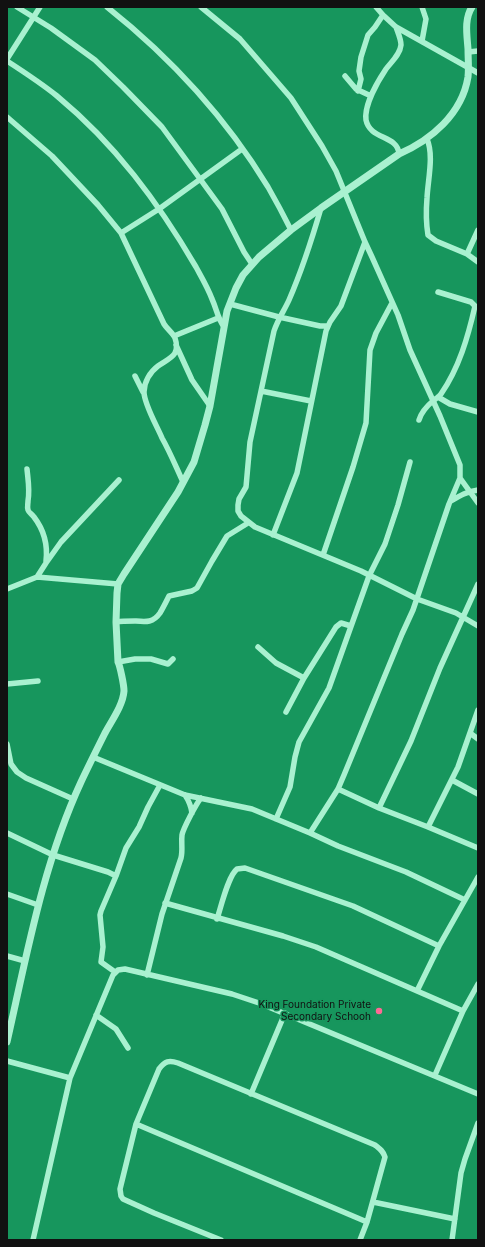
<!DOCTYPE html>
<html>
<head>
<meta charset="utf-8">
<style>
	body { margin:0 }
	#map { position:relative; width:485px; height:1247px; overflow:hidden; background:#17965d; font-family:Inter,sans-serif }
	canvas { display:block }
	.frame { position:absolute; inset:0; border:8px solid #111; pointer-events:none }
</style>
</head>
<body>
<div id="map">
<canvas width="485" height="1247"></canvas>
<div class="frame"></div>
</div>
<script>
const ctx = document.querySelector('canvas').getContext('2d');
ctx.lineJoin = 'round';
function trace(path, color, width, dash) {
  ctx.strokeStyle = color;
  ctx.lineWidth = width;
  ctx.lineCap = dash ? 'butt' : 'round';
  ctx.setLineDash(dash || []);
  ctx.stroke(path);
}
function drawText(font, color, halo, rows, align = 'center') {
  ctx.font = font + ' Inter,sans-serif';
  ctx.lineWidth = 3;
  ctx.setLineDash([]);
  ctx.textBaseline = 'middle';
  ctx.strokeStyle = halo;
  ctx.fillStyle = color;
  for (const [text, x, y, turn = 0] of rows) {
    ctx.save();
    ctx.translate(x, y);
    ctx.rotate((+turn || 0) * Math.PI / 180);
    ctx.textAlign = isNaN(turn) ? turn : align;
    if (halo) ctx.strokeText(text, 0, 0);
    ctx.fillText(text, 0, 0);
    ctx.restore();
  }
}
trace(new Path2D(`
	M 17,7 L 51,28 L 95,60 L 123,87 L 162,127 L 222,209 L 244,252 L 252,264
	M 107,7 C 170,57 226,118 268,187 C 276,201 284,216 291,230
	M 201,7 L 240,39 L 291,98 L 322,146 L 336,171 L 365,242 L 372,257 L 398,315 L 410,350 L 440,416 L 460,465 L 460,478 L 478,503
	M 376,7 L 383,15 L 396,27 L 478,73
	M 396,27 C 398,33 401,39 401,45 C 400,55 391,62 386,69 C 378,81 364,105 366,120 C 370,140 398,135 399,154
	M 422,41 L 426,19 L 422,7
	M 468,52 L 478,51
	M 7,59 L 40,7
	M 7,61 C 24,72 41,83 57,96 C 115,144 158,202 196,267 C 202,278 208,288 212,299 C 217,310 217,317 224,327
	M 345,76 L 356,89 L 371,96
	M 358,91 L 361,79 L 359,71 L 361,57 L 368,35 L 375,27 L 383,15
	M 7,117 L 52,156 L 98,205 L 121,233 L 164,324 C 167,329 173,333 175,338 C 181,356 169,358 158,366 C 150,372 144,382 144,392 C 144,404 157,426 162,438 C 170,452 176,467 183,482
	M 427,139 C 434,155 428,179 427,198 C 426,210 426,223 428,235 L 436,241 L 467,254 L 478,262
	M 321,208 C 312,239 302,270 289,300 C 284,311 278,319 274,331 L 250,442 L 246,487 L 239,499 L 238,505 L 238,511 L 241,516 L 255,527 L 361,571 L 417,599 L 456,613 L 478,626
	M 121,233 L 159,209 L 242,149
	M 467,254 L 478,230
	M 230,304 L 279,317 L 320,326 L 327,326
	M 174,336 L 218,318
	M 176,345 L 192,380 L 210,406
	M 135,376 L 143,392
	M 261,391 L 311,401
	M 438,397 L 450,404 L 478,412
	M 419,420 C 421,413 428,405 434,400 C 437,398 439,397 441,394 C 459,368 468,337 475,306 L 471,302 L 438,292
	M 27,469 C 28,480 30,490 28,501 C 28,504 27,507 28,510 C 29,513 32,514 34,517 C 44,530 48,544 46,561
	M 451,501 C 461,495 466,492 478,490
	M 273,535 L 297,473 L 326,331 L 330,322 L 341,306 L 365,242
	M 323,555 L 353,467 L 366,423 L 370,350 L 376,333 L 392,303
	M 37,577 L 46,563 L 61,542 L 119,480
	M 7,589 L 37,577 L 118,584
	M 116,622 C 122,621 128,621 135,621 C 146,622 153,623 160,613 C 163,608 166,602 169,596 L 192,591 L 197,588 L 212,561 L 227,536 L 248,523
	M 258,647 L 276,663 L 304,678
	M 118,662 L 135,659 L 151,659 L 168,664 L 173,659
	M 7,684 L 38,681
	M 286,712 L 304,678 L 336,627 L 341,623 L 351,626
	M 470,733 L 478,739
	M 7,744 L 11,764 L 17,772 L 26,778 L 73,799
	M 93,757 L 185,795 L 252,809 L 310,833 L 338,846 L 406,872 L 465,900
	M 452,780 L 478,794
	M 338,789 L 379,808 L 428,827 L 478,848
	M 185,795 C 189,801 191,806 192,813
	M 379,808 L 411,741 L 440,668 L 478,584
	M 276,819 L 290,787 L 295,757 L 299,742 L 329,688 L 369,576 L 385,544 L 398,505 L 410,462
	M 428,827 L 458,767 L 478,710
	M 7,833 L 53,855 L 108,872 L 116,876
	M 310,833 L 338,789 L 344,775 L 402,634 L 413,610 L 449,504 L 460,478
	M 7,894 L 38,905
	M 165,903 L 283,936 L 316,947 L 463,1011
	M 217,919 C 221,907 228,876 237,869 L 245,868 L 353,906 L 439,946
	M 7,956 L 25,961
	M 115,972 L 101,962 L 103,947 L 100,915 L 101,911 L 116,876 L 126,848 L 139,827 L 148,807 L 160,785
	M 147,975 L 162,914 L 181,858 C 183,850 181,843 182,835 C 183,829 196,804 201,798
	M 417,991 L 439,946 L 478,877
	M 96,1015 L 116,1029 L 128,1048
	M 7,1061 L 70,1078
	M 435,1075 L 463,1011 L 478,984
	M 251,1094 L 285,1013
	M 136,1124 L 367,1222
	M 373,1202 L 455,1219
	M 33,1240 L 70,1078 L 113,975 L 118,970 L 125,969 L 232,994 L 259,1003 L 478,1094
	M 221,1240 L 154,1213 L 123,1199 L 121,1196 L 120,1189 L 136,1124 L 159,1069 C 165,1061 169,1060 178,1063 L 375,1145 C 380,1149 383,1151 385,1157 L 367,1222 L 360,1240
	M 452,1240 L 461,1173 L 465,1159 L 478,1123`), '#a9f1d0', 5.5);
trace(new Path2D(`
	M 7,1042 C 27,954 43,864 81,782 C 89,765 97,749 105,733 C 112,720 123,705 124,691 C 124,685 120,666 118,662 L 116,622 L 117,593 L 118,584 L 124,574 L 178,492 L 194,462 L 205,425 L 210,406 L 227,311 L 236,288 L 243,275 L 259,257 L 291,230 L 321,208 L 399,154 C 431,140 462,114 468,77 C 469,68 468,58 468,49 C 467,35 464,19 472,7`), '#a9f1d0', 7);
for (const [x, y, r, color] of [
	[379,1011,4,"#ff6995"]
]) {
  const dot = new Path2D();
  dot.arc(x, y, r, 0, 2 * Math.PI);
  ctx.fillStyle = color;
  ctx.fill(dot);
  trace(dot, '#17965d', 1.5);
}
drawText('10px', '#111', '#17965d', [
	["King Foundation Private",371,1005],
	["Secondary Schooh",371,1017]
], 'right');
</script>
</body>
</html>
